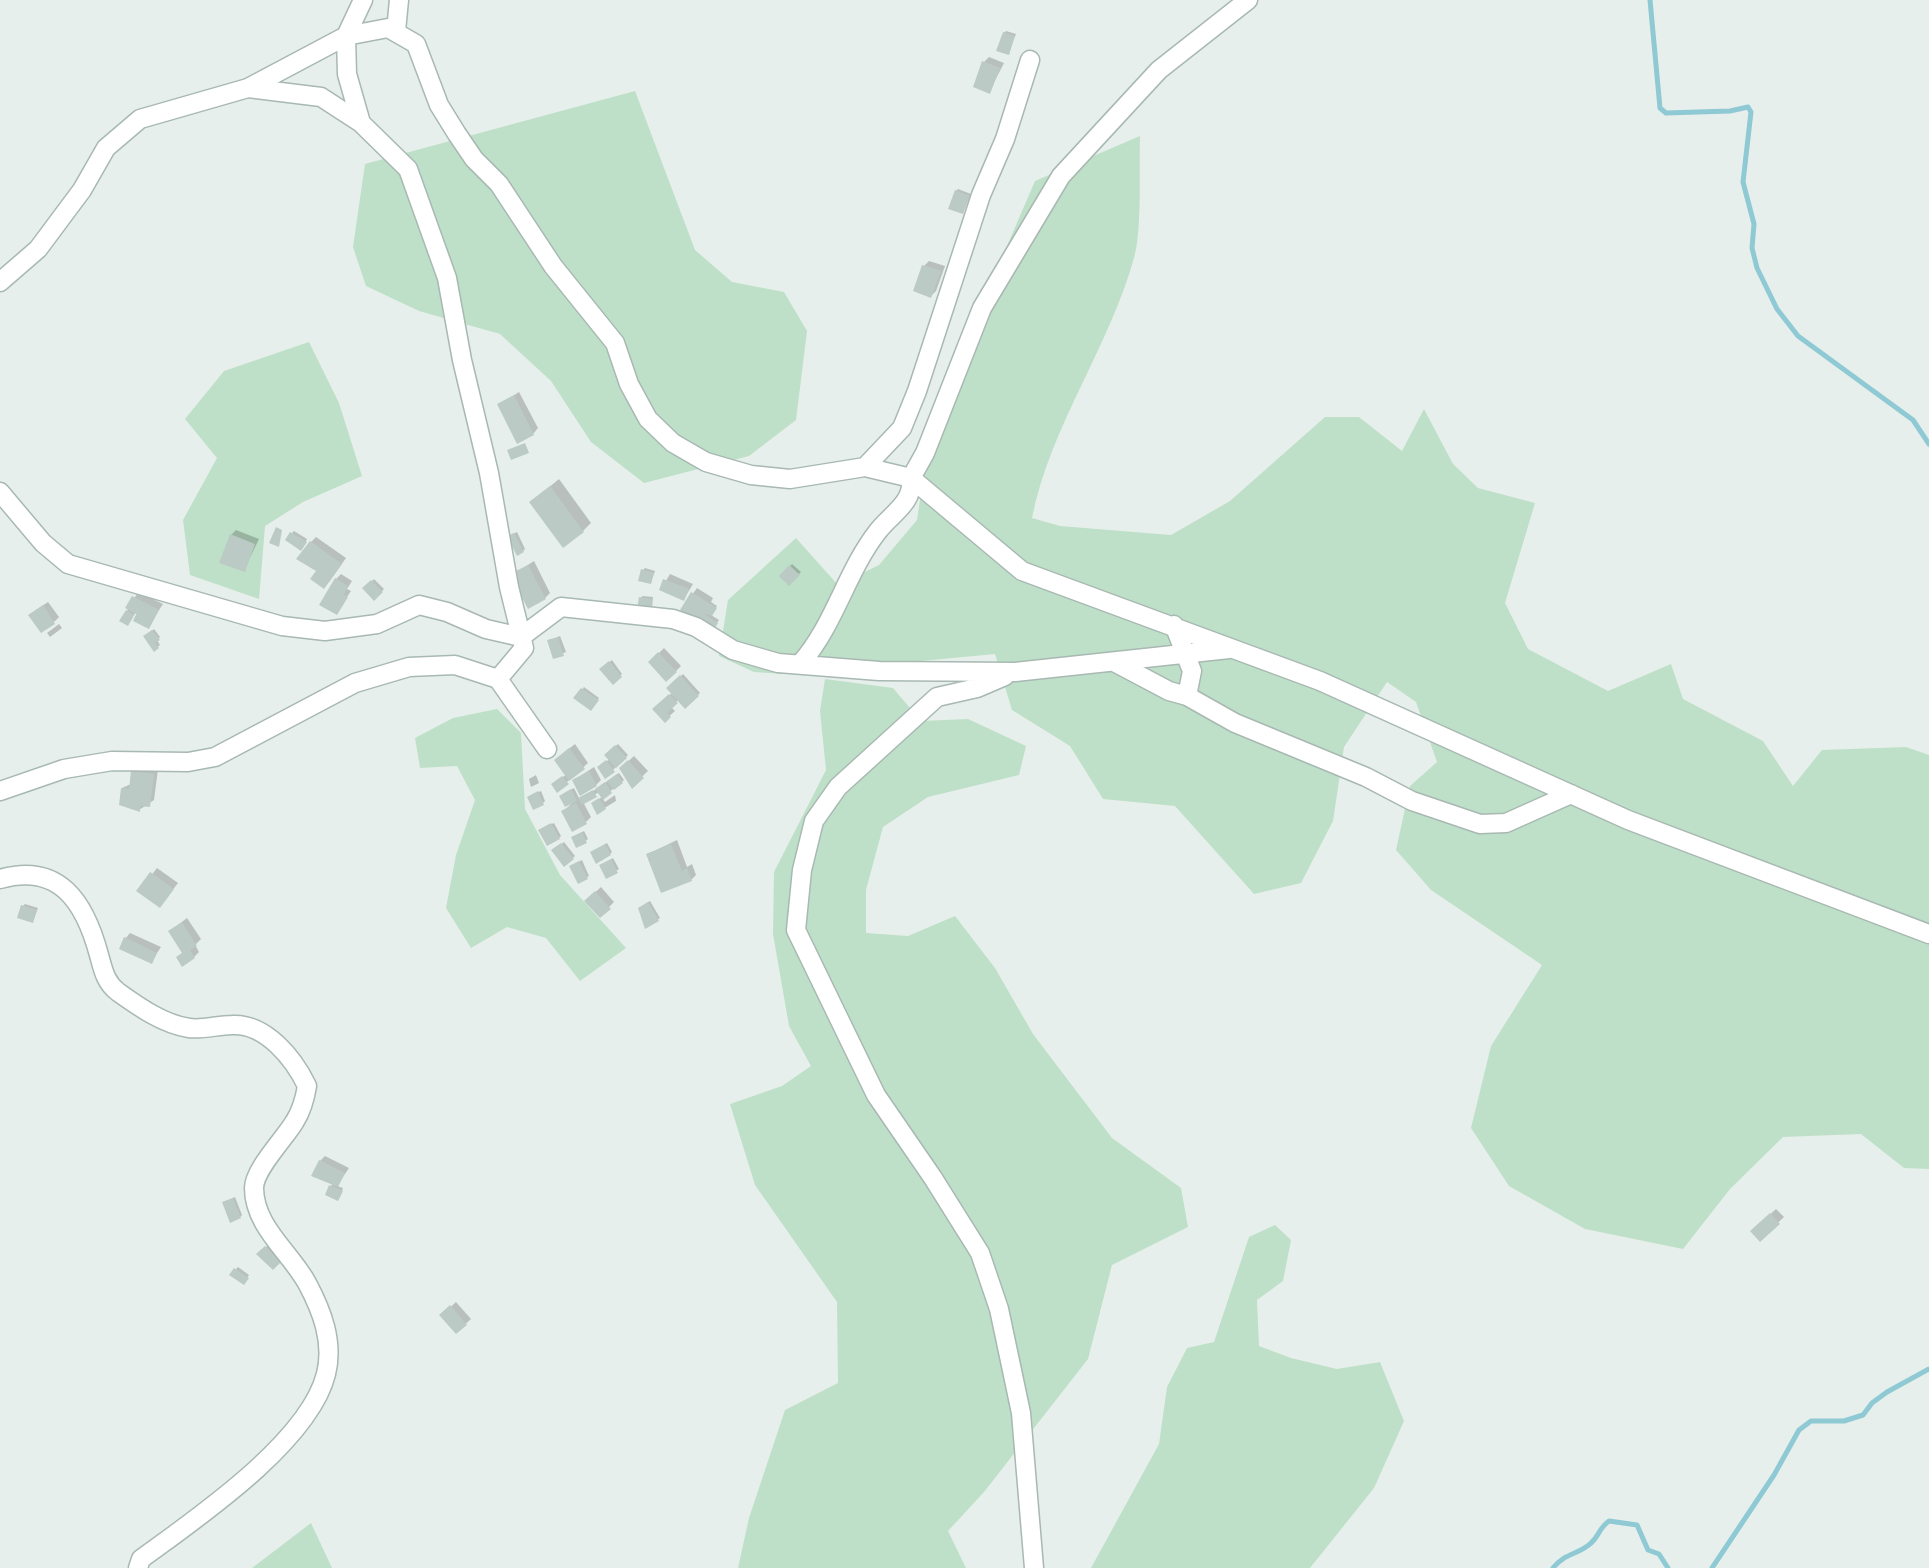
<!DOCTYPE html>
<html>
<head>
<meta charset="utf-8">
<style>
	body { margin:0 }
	canvas { display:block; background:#e6efeb }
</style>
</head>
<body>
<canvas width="1929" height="1568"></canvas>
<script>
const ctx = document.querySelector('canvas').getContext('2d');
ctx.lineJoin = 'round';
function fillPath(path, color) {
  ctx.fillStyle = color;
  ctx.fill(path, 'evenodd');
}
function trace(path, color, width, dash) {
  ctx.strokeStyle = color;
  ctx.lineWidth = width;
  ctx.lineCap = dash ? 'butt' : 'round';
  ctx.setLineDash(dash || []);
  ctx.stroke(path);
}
fillPath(new Path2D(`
	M 635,91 L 695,250 L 732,282 L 784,292 L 807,331 L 796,420 L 749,456 L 644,483 L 591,442 L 551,381 L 500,334 L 419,311 L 366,286 L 353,247 L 365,164 Z
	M 1140,136 C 1139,167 1142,226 1135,254 C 1111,345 1050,426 1032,518 L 1060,526 L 1171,535 L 1230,501 L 1325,417 L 1359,417 L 1402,451 L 1424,409 L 1453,464 L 1478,488 L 1535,503 L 1505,603 L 1528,649 L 1608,691 L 1671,664 L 1683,699 L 1763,741 L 1793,786 L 1822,750 L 1906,747 L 1929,755 L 1929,1169 L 1904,1168 L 1861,1134 L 1783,1137 L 1730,1189 L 1683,1249 L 1585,1229 L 1509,1186 L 1471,1128 L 1491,1046 L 1542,965 L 1431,890 L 1396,850 L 1410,786 L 1437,762 L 1416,702 L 1387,682 L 1344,747 L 1333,821 L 1301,883 L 1254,894 L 1175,806 L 1103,799 L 1070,746 L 1012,710 L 995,654 L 784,674 L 754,672 L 719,656 L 728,600 L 796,538 L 838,585 L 879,565 L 917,520 L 932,420 L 1035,181 Z
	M 309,342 L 339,403 L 362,476 L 303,502 L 265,526 L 259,599 L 190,575 L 183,520 L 217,458 L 185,419 L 224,371 Z
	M 825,679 L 893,688 L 921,721 L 968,719 L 1026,746 L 1019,775 L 928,797 L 883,827 L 866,890 L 866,933 L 908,936 L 955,916 L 995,968 L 1033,1034 L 1112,1138 L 1181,1188 L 1188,1227 L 1112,1265 L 1088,1359 L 984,1492 L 948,1531 L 966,1568 L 738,1568 L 749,1518 L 785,1410 L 838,1383 L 837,1302 L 755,1185 L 730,1104 L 782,1086 L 811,1066 L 789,1026 L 773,934 L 774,872 L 826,770 L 820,711 Z
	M 497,709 L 521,733 L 525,809 L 560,875 L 626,948 L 580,981 L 546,938 L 507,927 L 471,948 L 446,908 L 456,855 L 475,800 L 457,766 L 420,768 L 415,738 L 453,718 Z
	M 1275,1225 L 1291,1240 L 1283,1281 L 1257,1300 L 1259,1346 L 1291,1358 L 1337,1369 L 1380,1362 L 1404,1421 L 1374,1488 L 1310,1568 L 1091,1568 L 1159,1444 L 1167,1387 L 1187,1348 L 1214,1342 L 1249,1237 Z
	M 311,1523 L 332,1568 L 252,1568 Z`), '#bfe0c8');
fillPath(new Path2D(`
	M 1006,31 L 1016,34 L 1008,53 L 1004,33 Z
	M 989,57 L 1004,63 L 989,92 L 984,62 Z
	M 958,189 L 971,194 L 963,212 L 956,191 Z
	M 929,261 L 945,266 L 936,291 L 931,296 L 924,266 Z
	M 519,392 L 538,428 L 533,434 L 499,405 Z
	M 559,479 L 591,523 L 583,531 L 531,502 Z
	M 236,530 L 259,539 L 244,570 L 231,535 Z
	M 294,531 L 307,539 L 303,547 L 292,533 Z
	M 517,532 L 525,549 L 523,551 L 511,535 Z
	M 316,537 L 346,558 L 329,582 L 318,570 L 311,542 Z
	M 534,561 L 550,593 L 545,598 L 512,575 Z
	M 792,564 L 801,572 L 789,584 L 781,576 Z
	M 645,568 L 655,571 L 651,582 L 643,570 Z
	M 341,574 L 352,581 L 347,589 L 351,591 L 336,613 L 336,579 Z
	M 670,574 L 693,584 L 684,599 L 661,589 Z
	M 374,579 L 384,589 L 375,598 L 365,588 Z
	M 697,588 L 713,598 L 711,602 L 717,606 L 711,615 L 719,620 L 714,627 L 682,609 Z
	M 138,592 L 163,604 L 148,627 L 138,608 L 130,622 L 127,611 Z
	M 642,596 L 653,597 L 652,608 L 639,609 Z
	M 48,602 L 59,617 L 54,622 L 36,610 Z
	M 59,624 L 62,628 L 50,637 L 47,633 Z
	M 154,629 L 160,637 L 157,640 L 160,645 L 155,649 L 145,637 Z
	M 560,636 L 566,652 L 554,657 L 549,641 Z
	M 664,648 L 681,666 L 667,680 L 650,662 Z
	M 612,660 L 622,674 L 613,682 L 602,669 Z
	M 683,674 L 700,693 L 686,706 L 679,699 L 671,707 L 675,711 L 665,720 L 655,709 L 673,692 L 669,688 Z
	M 584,687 L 599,698 L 591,709 L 576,698 Z
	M 575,744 L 588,763 L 558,790 L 553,784 L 567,774 L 561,755 Z
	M 618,744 L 628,755 L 606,777 L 601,765 L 610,759 L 606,755 Z
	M 634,756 L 648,771 L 632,786 L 621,768 Z
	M 138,767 L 158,769 L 154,800 L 139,810 L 122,788 L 131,784 L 133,772 Z
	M 594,767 L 601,780 L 596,785 L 574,780 Z
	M 619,773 L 624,780 L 602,798 L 605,802 L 615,795 L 616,801 L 598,812 L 595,802 L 602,797 L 599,792 L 583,802 L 591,817 L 586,822 L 563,812 L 573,802 L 563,794 L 574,788 L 580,800 Z
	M 536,775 L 539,783 L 531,787 L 529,779 Z
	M 541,791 L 545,801 L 543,803 L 531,795 Z
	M 554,823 L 561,836 L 559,838 L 542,829 Z
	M 584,831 L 588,839 L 577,846 L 575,836 Z
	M 677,840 L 687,867 L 692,864 L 696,875 L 691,880 L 648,854 Z
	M 564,842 L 575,856 L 565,865 L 554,850 Z
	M 607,843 L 612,852 L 610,854 L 594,851 Z
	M 613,858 L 619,869 L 606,877 L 603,864 Z
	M 582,860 L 589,876 L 579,882 L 573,865 Z
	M 157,868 L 178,883 L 164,901 L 139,891 Z
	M 601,887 L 614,902 L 600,916 L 586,901 Z
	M 650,901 L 660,918 L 645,927 L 642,906 Z
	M 25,904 L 38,908 L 33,921 L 23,906 Z
	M 187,918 L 201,939 L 195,945 L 199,952 L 194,957 L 183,952 L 170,931 Z
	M 130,933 L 161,947 L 151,962 L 125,939 Z
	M 325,1156 L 349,1168 L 337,1186 L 343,1188 L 340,1197 L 331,1186 L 333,1183 L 320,1161 Z
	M 235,1197 L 242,1215 L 240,1217 L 224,1202 Z
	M 1776,1209 L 1784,1217 L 1760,1240 L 1752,1231 Z
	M 268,1245 L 282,1259 L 273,1268 L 259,1254 Z
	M 238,1267 L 249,1275 L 245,1281 L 231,1274 Z
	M 456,1302 L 471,1319 L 457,1332 L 442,1315 Z`), '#0003');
trace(new Path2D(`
	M 1650,0 L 1660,108 L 1666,113 L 1730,111 L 1748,107 L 1751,112 L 1743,182 L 1754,224 L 1752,248 L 1757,268 L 1777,309 L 1798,336 L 1913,420 L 1929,444
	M 1553,1568 C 1563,1554 1580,1554 1591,1543 C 1599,1536 1599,1528 1609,1521 L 1637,1525 L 1648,1550 L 1659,1554 L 1668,1568
	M 1712,1568 L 1774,1475 L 1799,1430 L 1811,1421 L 1844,1421 L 1863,1415 L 1872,1403 L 1887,1392 L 1929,1369`), '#8ec9d4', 5);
fillPath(new Path2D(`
	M 1003,32 L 1015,36 L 1009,55 L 996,51 Z
	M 982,61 L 1000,68 L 990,94 L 973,87 Z
	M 955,190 L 970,196 L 963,214 L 948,209 Z
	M 922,265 L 941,271 L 931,298 L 913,291 Z
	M 514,395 L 534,435 L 517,444 L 497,404 Z
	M 525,443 L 529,453 L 511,460 L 507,450 Z
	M 550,486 L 584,532 L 563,548 L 529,502 Z
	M 276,527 L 282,530 L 279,547 L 269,543 Z
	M 290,532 L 307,542 L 301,551 L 285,540 Z
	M 514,533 L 524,552 L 517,556 L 507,536 Z
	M 230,534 L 255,544 L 245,572 L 219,563 Z
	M 310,541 L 342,564 L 324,589 L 310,579 L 316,571 L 296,559 Z
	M 528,565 L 546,599 L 528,609 L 510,574 Z
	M 789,565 L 800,575 L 789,586 L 779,576 Z
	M 641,569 L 654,573 L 651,584 L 638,581 Z
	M 335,578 L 348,586 L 344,595 L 348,597 L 337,615 L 319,605 Z
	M 663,579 L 689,589 L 684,601 L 659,590 Z
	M 371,580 L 383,592 L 374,601 L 362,588 Z
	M 691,592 L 717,608 L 712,616 L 703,613 L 718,623 L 713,631 L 680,610 Z
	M 132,596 L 159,610 L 149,629 L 133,621 L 138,610 L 136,614 L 125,608 Z
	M 639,597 L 652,599 L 651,612 L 637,610 Z
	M 43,605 L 55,624 L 41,633 L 28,615 Z
	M 126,610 L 134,615 L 128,626 L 119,621 Z
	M 152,630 L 160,640 L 155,643 L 159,648 L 154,652 L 143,636 Z
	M 558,637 L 564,656 L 553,659 L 547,640 Z
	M 658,652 L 677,672 L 666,682 L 648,662 Z
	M 609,661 L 622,677 L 613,685 L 599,669 Z
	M 680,675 L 699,696 L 685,709 L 666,688 Z
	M 581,688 L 599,700 L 591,711 L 573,698 Z
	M 669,694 L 678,703 L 667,713 L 671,717 L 665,723 L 652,709 Z
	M 615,745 L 627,758 L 616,768 L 604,755 Z
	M 569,748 L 585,769 L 569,781 L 554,760 Z
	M 606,760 L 615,772 L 605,779 L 597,767 Z
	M 628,760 L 644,778 L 632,789 L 619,768 Z
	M 131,771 L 154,774 L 150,807 L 140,806 L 140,812 L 119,805 L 121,788 L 129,789 Z
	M 589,771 L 597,786 L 580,796 L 572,780 Z
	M 617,774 L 623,783 L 614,790 L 607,781 Z
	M 562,776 L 569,784 L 557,793 L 551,784 Z
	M 605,782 L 612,793 L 603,800 L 595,789 Z
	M 571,789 L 577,801 L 565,807 L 559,796 Z
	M 593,790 L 597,797 L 582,805 L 578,798 Z
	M 538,791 L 544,805 L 533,810 L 527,797 Z
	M 599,798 L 606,809 L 597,815 L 591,803 Z
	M 576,803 L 587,824 L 572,832 L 561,811 Z
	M 551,823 L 560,839 L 547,846 L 538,830 Z
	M 582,832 L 587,843 L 576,848 L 571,837 Z
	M 561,843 L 574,859 L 564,867 L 551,850 Z
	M 605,844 L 611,855 L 596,864 L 590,852 Z
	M 671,844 L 682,871 L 687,868 L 692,881 L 661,893 L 646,854 Z
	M 611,859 L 618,873 L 606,879 L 599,865 Z
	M 579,861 L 588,879 L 578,884 L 569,866 Z
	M 150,872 L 174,889 L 160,908 L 136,891 Z
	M 595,891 L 611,909 L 600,918 L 584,901 Z
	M 648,902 L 659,921 L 645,929 L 638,908 Z
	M 21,905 L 37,910 L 33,923 L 17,918 Z
	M 182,922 L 197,946 L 190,950 L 195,958 L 182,967 L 176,957 L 182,953 L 168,931 Z
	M 124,937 L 157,953 L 152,964 L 119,949 Z
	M 319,1160 L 345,1173 L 338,1187 L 311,1176 Z
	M 329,1185 L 343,1191 L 338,1201 L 325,1195 Z
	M 233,1198 L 241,1218 L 230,1223 L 222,1202 Z
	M 1770,1213 L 1780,1224 L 1760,1242 L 1750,1231 Z
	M 265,1246 L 281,1262 L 273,1270 L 256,1254 Z
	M 234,1268 L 249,1278 L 244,1285 L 229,1275 Z
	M 450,1305 L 467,1325 L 456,1334 L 439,1315 Z`), '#bbcac4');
const minor = new Path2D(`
	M 1248,0 L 1159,70 L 1061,176 L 982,308 L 925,453 L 911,478 L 1022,571 L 1320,681 L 1628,820 L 1929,934
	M 396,31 L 399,0
	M 248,88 L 321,97 L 361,123
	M 0,282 L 38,249 L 82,190 L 106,148 L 140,119 L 248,88 L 346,36 L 363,0
	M 865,467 L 902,428 L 917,391 L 981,195 L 1005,139 L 1030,60
	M 0,492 L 43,543 L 68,564 L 282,626 L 325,631 L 377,624 L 419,605 L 447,612 L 486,629 L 521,637 L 561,607 L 673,619 L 696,627 L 733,650 L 778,663 L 879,671 L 1015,672 L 1229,649
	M 1174,625 L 1192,671 L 1187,696
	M 1116,663 L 1169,691 L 1187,696 L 1235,723 L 1366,777 L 1412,801 L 1480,824 L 1506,823 L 1571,794
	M 1005,676 L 977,688 L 937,697 L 838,787 L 814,821 L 802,870 L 796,930 L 876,1095 L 933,1178 L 980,1253 L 999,1309 L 1021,1413 L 1034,1568
	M 547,749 L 498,679 L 524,648 L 509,587 L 489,473 L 462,360 L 447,278 L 408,169 L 361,123 L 347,74 L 346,36 L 388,28 L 416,44 L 439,105 L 457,134 L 474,159 L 499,184 L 553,266 L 615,343 L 629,384 L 648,419 L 673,443 L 706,462 L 751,475 L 790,479 L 865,467 L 911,478 C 914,503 892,513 878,531 C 846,572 835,624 801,663
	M 0,791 L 64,769 L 112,761 L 188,762 L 215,757 L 355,683 L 409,667 L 455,665 L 498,679
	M 0,879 C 60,862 85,903 99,955 C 103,969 105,982 118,992 C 139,1007 163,1024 189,1028 C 203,1030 218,1025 232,1025 C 266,1023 294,1059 307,1086 C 305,1098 302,1110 295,1121 C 286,1137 254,1169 254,1188 C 254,1226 290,1252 307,1283 C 322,1311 334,1342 326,1374 C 309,1442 197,1518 141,1559 L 138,1568`);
trace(minor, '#a8b8b2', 21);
trace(minor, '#fff', 18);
</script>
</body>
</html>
